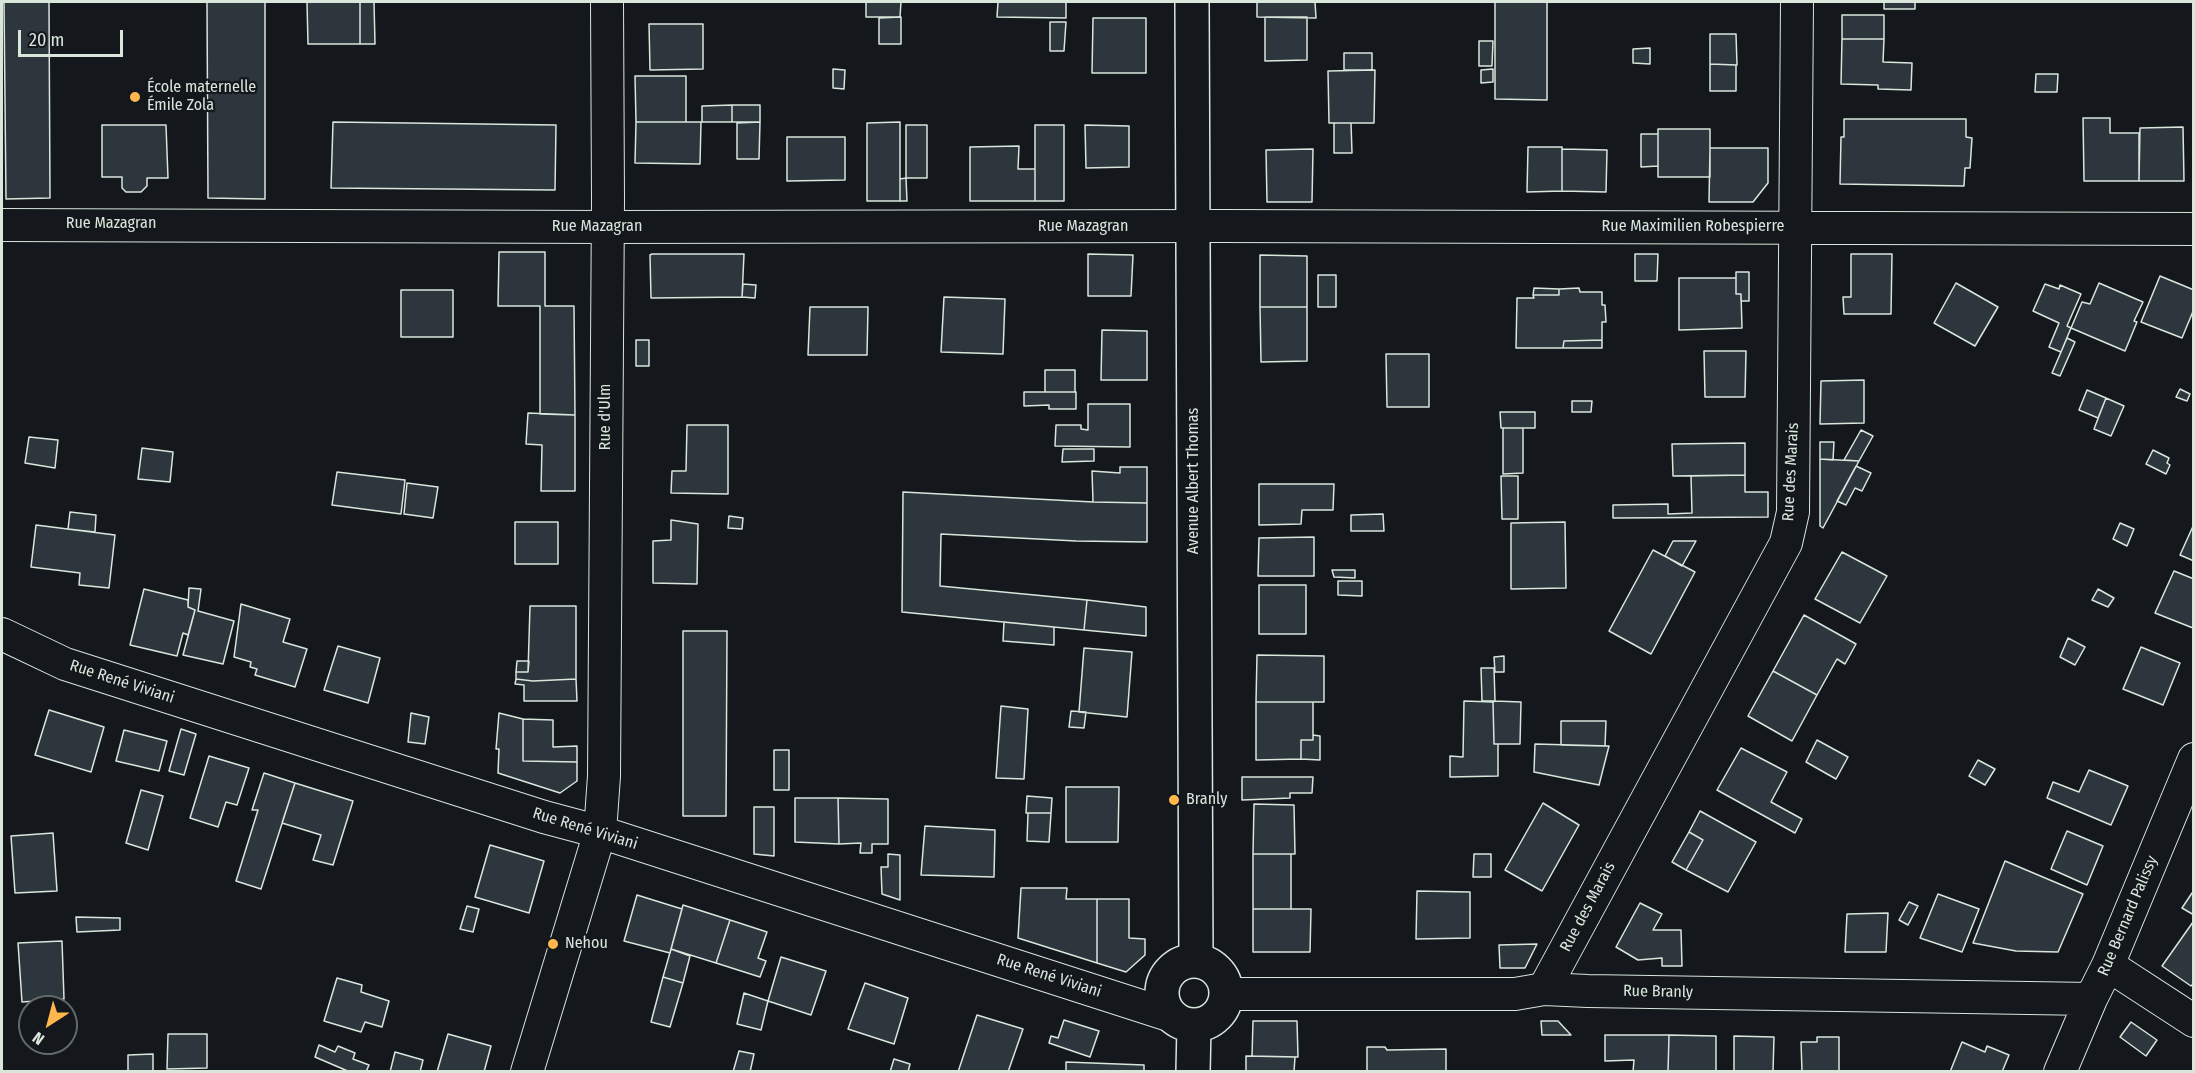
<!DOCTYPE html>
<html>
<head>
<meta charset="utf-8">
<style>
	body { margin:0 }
	#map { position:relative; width:2195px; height:1073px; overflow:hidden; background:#14181c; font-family:"Fira Sans Condensed",sans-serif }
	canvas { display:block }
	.frame { position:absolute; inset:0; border:3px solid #d8e6dc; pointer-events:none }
	.north { position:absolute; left:18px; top:995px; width:60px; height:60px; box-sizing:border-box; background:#14181c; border:2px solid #626a69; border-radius:50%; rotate:216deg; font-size:16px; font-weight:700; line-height:24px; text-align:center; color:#d8e6dc }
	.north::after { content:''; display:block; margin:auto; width:21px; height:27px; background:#ffb74d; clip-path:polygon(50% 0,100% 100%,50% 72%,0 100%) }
	.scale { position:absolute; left:18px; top:30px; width:105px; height:27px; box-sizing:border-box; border:3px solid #d8e6dc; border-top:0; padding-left:8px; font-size:18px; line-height:21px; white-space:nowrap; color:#d8e6dc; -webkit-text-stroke:4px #14181c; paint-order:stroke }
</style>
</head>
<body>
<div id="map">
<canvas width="2195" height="1073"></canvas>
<div class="frame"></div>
<div class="north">N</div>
<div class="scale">20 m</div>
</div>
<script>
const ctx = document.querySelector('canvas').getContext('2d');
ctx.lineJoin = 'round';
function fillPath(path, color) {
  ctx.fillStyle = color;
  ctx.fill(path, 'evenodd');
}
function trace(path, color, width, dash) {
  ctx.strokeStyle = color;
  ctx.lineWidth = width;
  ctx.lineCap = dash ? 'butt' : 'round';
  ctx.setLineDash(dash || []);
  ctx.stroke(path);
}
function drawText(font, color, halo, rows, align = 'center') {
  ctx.font = font + ' "Fira Sans Condensed",sans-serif';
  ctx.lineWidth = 4.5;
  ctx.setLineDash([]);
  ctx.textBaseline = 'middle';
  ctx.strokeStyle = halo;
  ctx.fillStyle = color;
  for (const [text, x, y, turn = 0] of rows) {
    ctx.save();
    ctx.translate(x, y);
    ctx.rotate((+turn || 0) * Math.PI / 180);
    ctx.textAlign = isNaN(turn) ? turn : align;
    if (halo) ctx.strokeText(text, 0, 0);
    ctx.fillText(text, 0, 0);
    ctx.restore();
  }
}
const building = new Path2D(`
	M 4,2 L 49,2 L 50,198 L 6,199 Z
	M 207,2 L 265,2 L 265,199 L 208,198 Z
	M 307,2 L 360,2 L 360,44 L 308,44 Z
	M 360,2 L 374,2 L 375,44 L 360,44 Z
	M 866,2 L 901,2 L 900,17 L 866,17 Z
	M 998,2 L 1066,2 L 1066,18 L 997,17 Z
	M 1257,2 L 1315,2 L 1316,18 L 1257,17 Z
	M 1495,2 L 1547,2 L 1547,100 L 1495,99 Z
	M 1884,2 L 1915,2 L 1915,9 L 1884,9 Z
	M 1842,15 L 1884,15 L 1884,39 L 1842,39 Z
	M 901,17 L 901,44 L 879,44 L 879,18 Z
	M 1265,17 L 1307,17 L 1307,60 L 1265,61 Z
	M 1093,18 L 1146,18 L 1146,73 L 1092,73 Z
	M 1050,22 L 1066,22 L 1064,51 L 1050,51 Z
	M 649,24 L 703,24 L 703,69 L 650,70 Z
	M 1710,34 L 1736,34 L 1737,65 L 1710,64 Z
	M 1842,39 L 1884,39 L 1883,62 L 1912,63 L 1911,90 L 1878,89 L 1878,85 L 1841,84 Z
	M 1479,41 L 1493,41 L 1492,66 L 1479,66 Z
	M 1650,48 L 1650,64 L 1633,63 L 1633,49 Z
	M 1344,53 L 1372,53 L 1372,70 L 1344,70 Z
	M 1710,64 L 1736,65 L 1736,91 L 1710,91 Z
	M 833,69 L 845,70 L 844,89 L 833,88 Z
	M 1493,69 L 1493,82 L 1481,83 L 1481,70 Z
	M 1375,70 L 1374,123 L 1329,123 L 1328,71 Z
	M 2036,74 L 2058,74 L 2057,92 L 2035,92 Z
	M 635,76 L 686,76 L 686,122 L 636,122 Z
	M 732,105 L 732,122 L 702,122 L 702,106 Z
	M 732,105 L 760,105 L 760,122 L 732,122 Z
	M 2083,118 L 2110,118 L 2110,133 L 2139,133 L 2139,181 L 2084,181 Z
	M 1844,119 L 1966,119 L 1966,137 L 1972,138 L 1970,168 L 1965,168 L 1964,186 L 1840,184 L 1841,137 L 1844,137 Z
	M 333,122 L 556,125 L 555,190 L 331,188 Z
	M 636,122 L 701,122 L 700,164 L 635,163 Z
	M 760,122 L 759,159 L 737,159 L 737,123 Z
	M 900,122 L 900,201 L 867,201 L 867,123 Z
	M 1334,123 L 1351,123 L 1352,153 L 1334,153 Z
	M 102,125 L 166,125 L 168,178 L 147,178 L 147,186 L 141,192 L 126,192 L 122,188 L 122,177 L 102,177 Z
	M 906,125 L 927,125 L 927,178 L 906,178 Z
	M 1035,125 L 1064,125 L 1064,201 L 1035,201 Z
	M 1085,125 L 1129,126 L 1129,167 L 1086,168 Z
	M 2183,127 L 2184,181 L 2139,181 L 2140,128 Z
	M 1658,129 L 1710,129 L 1710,177 L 1658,177 Z
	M 1641,134 L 1658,134 L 1658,166 L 1641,167 Z
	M 787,137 L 845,137 L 845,180 L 787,181 Z
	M 1019,146 L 1018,169 L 1035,169 L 1035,201 L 970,201 L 970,147 Z
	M 1528,147 L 1562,147 L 1562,191 L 1527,192 Z
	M 1710,148 L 1768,148 L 1768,183 L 1753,202 L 1709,202 Z
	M 1313,149 L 1312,202 L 1267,202 L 1266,150 Z
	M 1562,149 L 1607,150 L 1606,192 L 1562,191 Z
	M 906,178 L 907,201 L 900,201 L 900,179 Z
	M 499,252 L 545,252 L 545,306 L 574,306 L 575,415 L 540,414 L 540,306 L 498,306 Z
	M 652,254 L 744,254 L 742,297 L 651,298 L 650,255 Z
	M 1088,254 L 1133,255 L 1131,296 L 1088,296 Z
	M 1635,254 L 1658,254 L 1657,281 L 1635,281 Z
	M 1851,254 L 1892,254 L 1891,314 L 1844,314 L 1843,297 L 1851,297 Z
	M 1260,255 L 1307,256 L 1307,307 L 1260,307 Z
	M 1736,272 L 1749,272 L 1749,301 L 1741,301 L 1741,294 L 1736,294 Z
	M 1318,275 L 1336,275 L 1336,307 L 1318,307 Z
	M 2160,276 L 2194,290 L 2194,309 L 2182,338 L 2141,322 Z
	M 1679,278 L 1736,278 L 1736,294 L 1741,294 L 1742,328 L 1679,330 Z
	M 1956,283 L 1998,307 L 1975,346 L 1934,323 Z
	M 2099,283 L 2143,302 L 2134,321 L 2137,322 L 2125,351 L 2071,328 L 2082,302 L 2090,304 Z
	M 743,284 L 756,285 L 755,298 L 742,297 Z
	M 2045,284 L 2059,289 L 2060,285 L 2081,294 L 2067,326 L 2071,328 L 2061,352 L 2049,347 L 2059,323 L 2033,311 Z
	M 1534,288 L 1559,289 L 1559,295 L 1533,295 Z
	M 1579,288 L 1580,292 L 1602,292 L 1602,305 L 1605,305 L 1606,322 L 1602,322 L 1602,340 L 1564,341 L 1563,348 L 1516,348 L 1517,298 L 1534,298 L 1533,295 L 1559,295 L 1559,289 Z
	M 401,290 L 453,290 L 453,337 L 401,337 Z
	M 944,297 L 1005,299 L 1003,354 L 941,352 Z
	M 810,307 L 868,307 L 867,355 L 808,355 Z
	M 1260,307 L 1307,307 L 1307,361 L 1261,362 Z
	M 1102,330 L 1147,331 L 1147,380 L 1101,380 Z
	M 2067,338 L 2075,342 L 2060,376 L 2052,373 Z
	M 636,340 L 649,340 L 649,366 L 636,366 Z
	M 1602,340 L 1602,348 L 1563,348 L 1564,341 Z
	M 1704,351 L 1746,351 L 1745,397 L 1705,397 Z
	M 1386,354 L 1429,354 L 1429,407 L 1387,407 Z
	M 1045,370 L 1075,370 L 1075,392 L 1045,392 Z
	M 1864,380 L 1864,423 L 1820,424 L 1821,381 Z
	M 2180,389 L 2190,394 L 2187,401 L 2176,397 Z
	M 2087,390 L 2106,398 L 2098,418 L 2079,410 Z
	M 1024,392 L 1076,392 L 1076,409 L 1049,409 L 1049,405 L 1024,406 Z
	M 2106,398 L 2124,406 L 2111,436 L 2094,429 Z
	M 1572,401 L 1592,401 L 1591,412 L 1572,412 Z
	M 1088,404 L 1130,404 L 1130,447 L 1055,446 L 1056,425 L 1081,425 L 1081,429 L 1088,430 Z
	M 1500,412 L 1535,412 L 1535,428 L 1501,428 Z
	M 528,413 L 575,415 L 575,491 L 541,491 L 542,445 L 526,444 Z
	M 687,425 L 728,425 L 728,494 L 671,493 L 672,471 L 686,471 Z
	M 1503,428 L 1523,428 L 1523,473 L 1503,474 Z
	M 1861,430 L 1873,436 L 1859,461 L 1844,460 Z
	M 29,437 L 58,440 L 55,468 L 25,463 Z
	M 1820,442 L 1834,442 L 1833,460 L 1820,459 Z
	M 1745,443 L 1745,475 L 1673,476 L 1672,444 Z
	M 142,448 L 173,452 L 170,482 L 138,479 Z
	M 1063,449 L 1094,449 L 1094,461 L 1062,462 Z
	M 2153,450 L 2169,458 L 2167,463 L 2170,465 L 2166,474 L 2146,464 Z
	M 1820,459 L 1859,461 L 1823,528 L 1820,526 Z
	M 1856,466 L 1871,473 L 1862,491 L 1855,488 L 1846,505 L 1837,501 Z
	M 1120,467 L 1147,467 L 1147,503 L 1093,502 L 1092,471 L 1120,473 Z
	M 337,472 L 405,480 L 401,514 L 332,505 Z
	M 1745,475 L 1745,492 L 1768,492 L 1768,517 L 1613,518 L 1613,505 L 1668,504 L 1668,514 L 1692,513 L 1691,476 Z
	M 1501,476 L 1518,476 L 1518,519 L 1502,519 Z
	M 407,483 L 438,487 L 433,518 L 404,514 Z
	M 1259,484 L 1334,484 L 1333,510 L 1302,510 L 1301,524 L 1259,525 Z
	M 903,492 L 1093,502 L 1147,503 L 1147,542 L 1076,541 L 941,534 L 940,586 L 1087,600 L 1084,630 L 902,612 Z
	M 70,512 L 96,515 L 95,532 L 68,529 Z
	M 1383,514 L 1384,531 L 1351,531 L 1351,515 Z
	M 729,516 L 743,518 L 742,529 L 728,528 Z
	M 671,520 L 698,524 L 697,584 L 653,583 L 653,541 L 671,540 Z
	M 515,522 L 558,522 L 558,564 L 515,564 Z
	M 1565,522 L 1566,588 L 1511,589 L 1511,523 Z
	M 2120,523 L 2134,529 L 2127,546 L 2113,539 Z
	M 2194,524 L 2194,561 L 2180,555 Z
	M 36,525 L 115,535 L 109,588 L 79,585 L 80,573 L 31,567 Z
	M 1314,537 L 1314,576 L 1258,576 L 1259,538 Z
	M 1673,541 L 1696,541 L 1682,566 L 1665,556 Z
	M 1653,550 L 1695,572 L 1651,654 L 1609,631 Z
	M 1842,552 L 1887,576 L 1860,623 L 1815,599 Z
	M 1332,570 L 1355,570 L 1355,578 L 1334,577 Z
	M 2174,571 L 2194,579 L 2193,628 L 2155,613 Z
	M 1338,581 L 1362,581 L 1362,596 L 1338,595 Z
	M 1259,585 L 1306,585 L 1306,634 L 1259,634 Z
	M 189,588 L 201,589 L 198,611 L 234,621 L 223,664 L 183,655 L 195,610 L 188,607 Z
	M 144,589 L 188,600 L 188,607 L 195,610 L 188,635 L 183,633 L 177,656 L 130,645 Z
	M 2098,589 L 2114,598 L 2108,607 L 2092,600 Z
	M 1087,600 L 1146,607 L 1146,636 L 1084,630 Z
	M 241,604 L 290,619 L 283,642 L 307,649 L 295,687 L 255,675 L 257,669 L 250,667 L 251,662 L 234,657 Z
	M 530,606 L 576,606 L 576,679 L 533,681 L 516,679 L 516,672 L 528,672 Z
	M 1804,615 L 1856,644 L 1845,664 L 1837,659 L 1817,695 L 1773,671 Z
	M 1004,622 L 1054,627 L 1054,645 L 1003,641 Z
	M 683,631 L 727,631 L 726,816 L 683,816 Z
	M 2068,638 L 2085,647 L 2075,665 L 2060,657 Z
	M 338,646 L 380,658 L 368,703 L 324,690 Z
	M 2141,647 L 2180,663 L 2163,705 L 2123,689 Z
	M 1084,648 L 1132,652 L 1127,717 L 1079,712 Z
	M 1257,655 L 1324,656 L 1324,702 L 1256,702 Z
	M 1504,656 L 1504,672 L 1495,672 L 1494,657 Z
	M 517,661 L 529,661 L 528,672 L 516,672 Z
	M 1481,668 L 1494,668 L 1495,701 L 1482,701 Z
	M 1773,671 L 1817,695 L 1792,741 L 1748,716 Z
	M 516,679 L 533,681 L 576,679 L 577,701 L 524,701 L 524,685 L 515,684 Z
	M 1464,701 L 1493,702 L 1494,744 L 1498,744 L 1498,776 L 1450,777 L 1450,756 L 1463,757 Z
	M 1495,701 L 1521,702 L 1520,744 L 1494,744 L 1493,702 Z
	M 1256,702 L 1313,702 L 1313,740 L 1301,740 L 1301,759 L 1256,760 Z
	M 1001,706 L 1028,709 L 1024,779 L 996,778 Z
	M 49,710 L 104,727 L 91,772 L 35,755 Z
	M 1071,711 L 1086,712 L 1084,728 L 1069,727 Z
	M 411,713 L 429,717 L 425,744 L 408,742 Z
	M 499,713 L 523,719 L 523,761 L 577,762 L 577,781 L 560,793 L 498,773 L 499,749 L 496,749 Z
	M 523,719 L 553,720 L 553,747 L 577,746 L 577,762 L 523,761 Z
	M 1561,721 L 1606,721 L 1605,746 L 1561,745 Z
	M 181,729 L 196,734 L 184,775 L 169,771 Z
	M 124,730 L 167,741 L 159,771 L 116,761 Z
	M 1313,735 L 1320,736 L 1320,760 L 1301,759 L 1301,740 L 1313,740 Z
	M 1817,740 L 1848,757 L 1836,779 L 1806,762 Z
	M 1535,744 L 1609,746 L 1599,785 L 1534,772 Z
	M 1741,748 L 1787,772 L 1771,802 L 1802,819 L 1795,833 L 1717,790 Z
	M 774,750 L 789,750 L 789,790 L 774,790 Z
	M 209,756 L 249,768 L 237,805 L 226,802 L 218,827 L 190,818 Z
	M 1978,760 L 1995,769 L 1985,785 L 1969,776 Z
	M 2089,770 L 2128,786 L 2111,825 L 2047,798 L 2053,782 L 2079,792 Z
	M 264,773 L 295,783 L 261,889 L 236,881 L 258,810 L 252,810 Z
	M 1242,777 L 1313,777 L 1312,793 L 1290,793 L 1290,798 L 1242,800 Z
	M 295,783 L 353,801 L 333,865 L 313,860 L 321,835 L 282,823 Z
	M 1066,787 L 1119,787 L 1118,842 L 1066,842 Z
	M 141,790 L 163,796 L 148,850 L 126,843 Z
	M 1027,796 L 1052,798 L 1051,813 L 1026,813 Z
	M 795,798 L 838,798 L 839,844 L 795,842 Z
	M 838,798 L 888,799 L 888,844 L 872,844 L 872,853 L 860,853 L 861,843 L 839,844 Z
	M 1543,803 L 1579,825 L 1542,891 L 1505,870 Z
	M 1254,804 L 1294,805 L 1295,854 L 1253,854 Z
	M 754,807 L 774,807 L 774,856 L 754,854 Z
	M 1700,811 L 1756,842 L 1728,892 L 1686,870 L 1703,840 L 1689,832 Z
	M 1028,813 L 1051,813 L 1049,842 L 1027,841 Z
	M 925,826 L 995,830 L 994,877 L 921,875 Z
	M 2067,831 L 2103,846 L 2087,885 L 2051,869 Z
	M 1689,832 L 1703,840 L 1686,870 L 1672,862 Z
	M 53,833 L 57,891 L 15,893 L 11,836 Z
	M 490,845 L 544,861 L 529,913 L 475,897 Z
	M 888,854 L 900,855 L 900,900 L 882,894 L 881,867 L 888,867 Z
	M 1253,854 L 1291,854 L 1291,909 L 1253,909 Z
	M 1474,854 L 1491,854 L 1491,877 L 1473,877 Z
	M 2005,861 L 2083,894 L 2058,952 L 2016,951 L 1973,943 Z
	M 1021,888 L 1067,888 L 1066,899 L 1097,899 L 1097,963 L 1018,938 Z
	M 1417,891 L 1470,892 L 1470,938 L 1416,939 Z
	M 2192,893 L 2194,894 L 2194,915 L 2182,908 Z
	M 1938,894 L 1979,909 L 1962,952 L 1920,938 Z
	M 637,895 L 682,909 L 670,953 L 624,941 Z
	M 1097,899 L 1129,899 L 1129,938 L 1145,939 L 1145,955 L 1126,972 L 1097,963 Z
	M 1909,902 L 1918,906 L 1908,925 L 1899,920 Z
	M 1640,903 L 1662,914 L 1653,930 L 1681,930 L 1682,966 L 1662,966 L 1662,958 L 1638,960 L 1616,947 Z
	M 683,905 L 730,920 L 716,963 L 671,949 Z
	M 467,906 L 479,909 L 473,932 L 460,929 Z
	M 1253,909 L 1311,909 L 1310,952 L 1253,952 Z
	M 1888,913 L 1886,952 L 1845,952 L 1847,914 Z
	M 76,917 L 120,918 L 120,930 L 77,932 Z
	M 730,920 L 767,932 L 758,958 L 766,961 L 760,977 L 716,963 Z
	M 2193,922 L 2194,983 L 2191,986 L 2162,966 Z
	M 62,941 L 64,999 L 22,1002 L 18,943 Z
	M 1537,944 L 1525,968 L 1500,968 L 1499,945 Z
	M 671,949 L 690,956 L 683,983 L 663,977 Z
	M 781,957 L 826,971 L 811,1015 L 768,1001 Z
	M 663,977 L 683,983 L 670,1027 L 651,1022 Z
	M 337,978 L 362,985 L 361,992 L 389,1001 L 382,1027 L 365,1022 L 361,1032 L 324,1021 Z
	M 865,983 L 908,998 L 894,1044 L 848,1029 Z
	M 744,993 L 768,1001 L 761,1030 L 737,1024 Z
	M 977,1015 L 1023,1029 L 1008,1072 L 958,1072 Z
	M 1064,1020 L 1099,1031 L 1090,1057 L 1049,1043 L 1051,1036 L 1058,1038 Z
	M 1253,1021 L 1297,1021 L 1298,1057 L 1252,1056 Z
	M 1541,1021 L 1558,1021 L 1571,1035 L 1542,1035 Z
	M 2131,1022 L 2157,1040 L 2146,1056 L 2120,1037 Z
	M 168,1034 L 207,1034 L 207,1068 L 167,1069 Z
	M 448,1034 L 491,1046 L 484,1072 L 437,1072 Z
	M 1605,1035 L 1669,1035 L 1668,1072 L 1633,1072 L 1634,1060 L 1605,1061 Z
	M 1669,1035 L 1716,1036 L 1716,1072 L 1668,1072 Z
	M 1734,1036 L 1774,1037 L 1773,1072 L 1734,1072 Z
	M 1817,1037 L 1839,1037 L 1839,1072 L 1802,1072 L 1801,1042 L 1817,1042 Z
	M 1962,1042 L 1985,1052 L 1987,1046 L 2009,1055 L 2002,1072 L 1950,1072 Z
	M 319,1045 L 335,1052 L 338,1046 L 355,1053 L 353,1059 L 369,1065 L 366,1072 L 350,1072 L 315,1057 Z
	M 1367,1047 L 1385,1047 L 1387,1050 L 1446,1049 L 1446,1072 L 1367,1072 Z
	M 739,1051 L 754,1054 L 750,1072 L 733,1072 Z
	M 395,1052 L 423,1060 L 420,1072 L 390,1072 Z
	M 153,1054 L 153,1072 L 128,1072 L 128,1055 Z
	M 1246,1056 L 1295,1057 L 1294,1072 L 1246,1072 Z
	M 894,1059 L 910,1064 L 908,1072 L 890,1072 Z
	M 1066,1062 L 1144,1065 L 1144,1072 L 1066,1072 Z`);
fillPath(building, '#2c363c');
trace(building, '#d8e6dc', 1.5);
const street = new Path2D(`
	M 2,225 L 607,227 L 1223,226 L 2194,229
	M 2,634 L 65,664 L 544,817 L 600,832 L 1172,1016
	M 2108,965 L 2194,1021
	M 1544,989 L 1786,543 L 1793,512 L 1797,2
	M 1226,994 L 1515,994 L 1544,989 L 1588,991 L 2091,999
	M 527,1072 L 600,832 L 604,776 L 608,200 L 607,2
	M 2060,1072 L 2091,999 L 2108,965 L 2194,759`);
const primary = new Path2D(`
	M 1192,2 L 1196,961
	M1162 993a32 32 0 1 1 64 0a32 32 0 1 1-64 0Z
	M 1193,1072 L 1194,1025`);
trace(street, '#d8e6dc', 34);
trace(primary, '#d8e6dc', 36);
trace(street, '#14181c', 32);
trace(primary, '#14181c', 33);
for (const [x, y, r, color] of [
	[135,97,6,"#ffb74d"],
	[1174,800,6,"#ffb74d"],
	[553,944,6,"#ffb74d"]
]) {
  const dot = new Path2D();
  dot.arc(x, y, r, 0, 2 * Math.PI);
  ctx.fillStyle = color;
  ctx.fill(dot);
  trace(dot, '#14181c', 2);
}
drawText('16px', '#d8e6dc', '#14181c', [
	["École maternelle",147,88],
	["Émile Zola",147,106],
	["Branly",1186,800],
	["Nehou",565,944]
], 'left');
drawText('16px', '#d8e6dc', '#14181c', [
	["Rue Mazagran",111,224],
	["Rue Mazagran",597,227],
	["Rue Mazagran",1083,227],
	["Rue Maximilien Robespierre",1693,227],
	["Rue d'Ulm",606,417,-90],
	["Rue des Marais",1791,472,-87],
	["Avenue Albert Thomas",1194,481,-90],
	["Rue René Viviani",122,682,18],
	["Rue René Viviani",585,829,17],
	["Rue des Marais",1588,907,-62],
	["Rue Bernard Palissy",2128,916,-67],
	["Rue René Viviani",1049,976,18],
	["Rue Branly",1658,992,1]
]);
</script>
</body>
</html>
